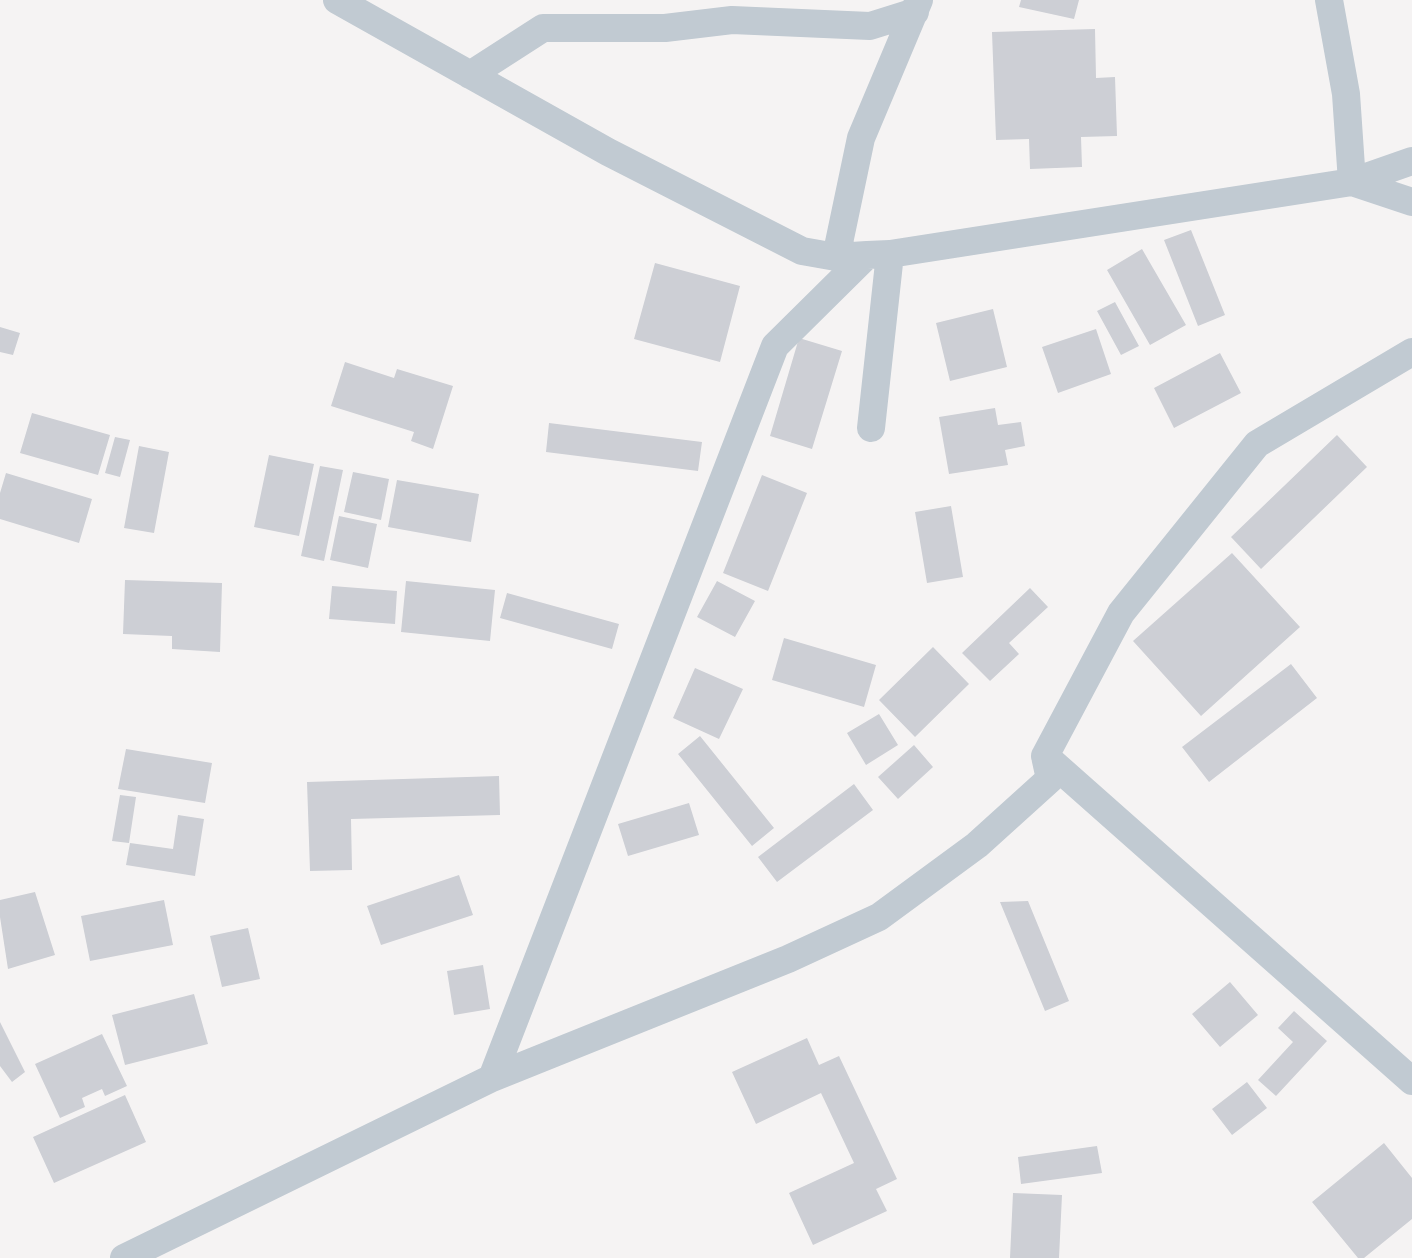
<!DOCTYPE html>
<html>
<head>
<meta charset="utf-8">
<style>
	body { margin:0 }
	canvas { display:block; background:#f5f3f3 }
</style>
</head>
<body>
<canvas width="1412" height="1258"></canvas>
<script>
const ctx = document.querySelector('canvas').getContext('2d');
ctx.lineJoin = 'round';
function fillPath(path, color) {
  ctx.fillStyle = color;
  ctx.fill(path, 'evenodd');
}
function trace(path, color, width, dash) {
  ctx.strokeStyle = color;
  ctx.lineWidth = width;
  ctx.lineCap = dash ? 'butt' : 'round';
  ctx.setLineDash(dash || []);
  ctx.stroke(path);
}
fillPath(new Path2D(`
	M 1021,0 L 1079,0 L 1074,19 L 1019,7 Z
	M 1095,29 L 1096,78 L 1115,77 L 1117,136 L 1081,137 L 1082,167 L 1030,169 L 1029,139 L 996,140 L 992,32 Z
	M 1191,230 L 1225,315 L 1198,326 L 1164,240 Z
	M 1142,249 L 1186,325 L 1150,345 L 1107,270 Z
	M 655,263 L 740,286 L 720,362 L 634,339 Z
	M 1115,302 L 1139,346 L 1121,355 L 1097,311 Z
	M 993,309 L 1007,367 L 950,381 L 936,323 Z
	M 0,327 L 20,333 L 13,355 L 0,352 Z
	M 1096,329 L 1111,374 L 1058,393 L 1042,347 Z
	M 799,338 L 842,351 L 812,449 L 770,436 Z
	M 1220,353 L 1241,393 L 1174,428 L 1154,388 Z
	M 345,362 L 394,378 L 397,369 L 453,386 L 433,449 L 411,441 L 414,432 L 331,406 Z
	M 995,408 L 998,425 L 1021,422 L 1025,446 L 1005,450 L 1008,465 L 949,474 L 939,417 Z
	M 32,413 L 110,435 L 98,475 L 20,453 Z
	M 549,423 L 702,442 L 698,471 L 546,452 Z
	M 1337,435 L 1367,467 L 1261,569 L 1231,537 Z
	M 115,437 L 130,440 L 120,477 L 105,473 Z
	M 139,446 L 169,452 L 154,533 L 124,528 Z
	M 269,455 L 314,464 L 299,536 L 254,527 Z
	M 320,466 L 343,470 L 324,561 L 301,556 Z
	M 353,472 L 389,479 L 381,520 L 344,512 Z
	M 6,473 L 92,499 L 79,543 L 0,519 L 0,493 Z
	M 762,475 L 807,493 L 768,591 L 723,573 Z
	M 397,480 L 479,494 L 471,542 L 388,527 Z
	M 951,506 L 963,577 L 927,583 L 915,512 Z
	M 339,516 L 377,524 L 368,568 L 330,560 Z
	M 1232,553 L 1300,627 L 1201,716 L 1133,641 Z
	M 125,580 L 222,583 L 220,652 L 172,649 L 172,636 L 123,634 Z
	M 406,581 L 495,590 L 490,641 L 401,632 Z
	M 717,581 L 755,601 L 735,637 L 697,617 Z
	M 332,586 L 397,591 L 395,624 L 329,619 Z
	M 1030,588 L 1048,607 L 1009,643 L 1019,654 L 990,681 L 962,653 Z
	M 507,593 L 619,624 L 612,649 L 500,618 Z
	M 784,638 L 876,665 L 864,707 L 772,680 Z
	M 933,647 L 969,684 L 915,737 L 879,700 Z
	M 1291,664 L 1317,698 L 1209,782 L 1182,747 Z
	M 695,668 L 743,689 L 719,739 L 673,718 Z
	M 879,714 L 898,745 L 866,765 L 847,733 Z
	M 700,736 L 774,828 L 752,846 L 678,754 Z
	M 914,745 L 933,767 L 898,799 L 878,777 Z
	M 126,749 L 212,763 L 205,803 L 118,789 Z
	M 499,776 L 500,815 L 351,819 L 352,870 L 310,871 L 307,782 Z
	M 854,784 L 873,810 L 777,882 L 758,857 Z
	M 120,795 L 136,797 L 129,843 L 112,841 Z
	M 689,803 L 699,835 L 628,856 L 618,824 Z
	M 178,815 L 204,819 L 195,876 L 126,865 L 130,843 L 173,849 Z
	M 459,875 L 473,915 L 381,945 L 367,906 Z
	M 35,892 L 55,955 L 8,969 L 0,917 L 0,900 Z
	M 164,900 L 173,945 L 90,961 L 81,916 Z
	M 1028,901 L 1069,1001 L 1045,1011 L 1000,902 Z
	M 248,928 L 260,979 L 222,987 L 210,936 Z
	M 483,965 L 490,1009 L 454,1015 L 447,971 Z
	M 1230,982 L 1258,1015 L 1220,1047 L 1192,1014 Z
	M 194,994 L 208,1044 L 125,1065 L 112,1015 Z
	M 1294,1011 L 1327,1041 L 1276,1096 L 1258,1080 L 1293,1042 L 1278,1028 Z
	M 0,1022 L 25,1072 L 12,1082 L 0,1066 Z
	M 102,1034 L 127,1086 L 105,1096 L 102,1089 L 82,1098 L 85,1107 L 60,1118 L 35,1064 Z
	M 807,1038 L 819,1065 L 839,1056 L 897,1179 L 876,1189 L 887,1211 L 813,1245 L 789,1193 L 854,1163 L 821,1093 L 756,1124 L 732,1072 Z
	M 1247,1082 L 1267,1108 L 1232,1135 L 1212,1109 Z
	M 125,1095 L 146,1142 L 54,1183 L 33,1137 Z
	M 1384,1143 L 1412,1178 L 1412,1219 L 1364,1258 L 1358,1258 L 1312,1202 Z
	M 1097,1146 L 1102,1173 L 1021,1184 L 1018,1157 Z
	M 1013,1193 L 1062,1195 L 1059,1258 L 1010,1258 Z`), '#cdcfd5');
trace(new Path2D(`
	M 337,0 L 608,152 L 802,251 L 836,257
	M 1329,0 L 1346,94 L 1352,182 L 1412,202
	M 470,75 L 543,28 L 665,28 L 732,20 L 870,26 L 915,12
	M 867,255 L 890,254 L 1352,182 L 1412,161
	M 871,428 L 890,254
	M 1045,756 L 1412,1081
	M 492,1078 L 788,959 L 879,917 L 977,845 L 1050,779 L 1045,756 L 1121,613 L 1257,444 L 1412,352
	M 124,1258 L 492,1078 L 775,346 L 867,255 L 836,257 L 861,138 L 919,0`), '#c1cad2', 28);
</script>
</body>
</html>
